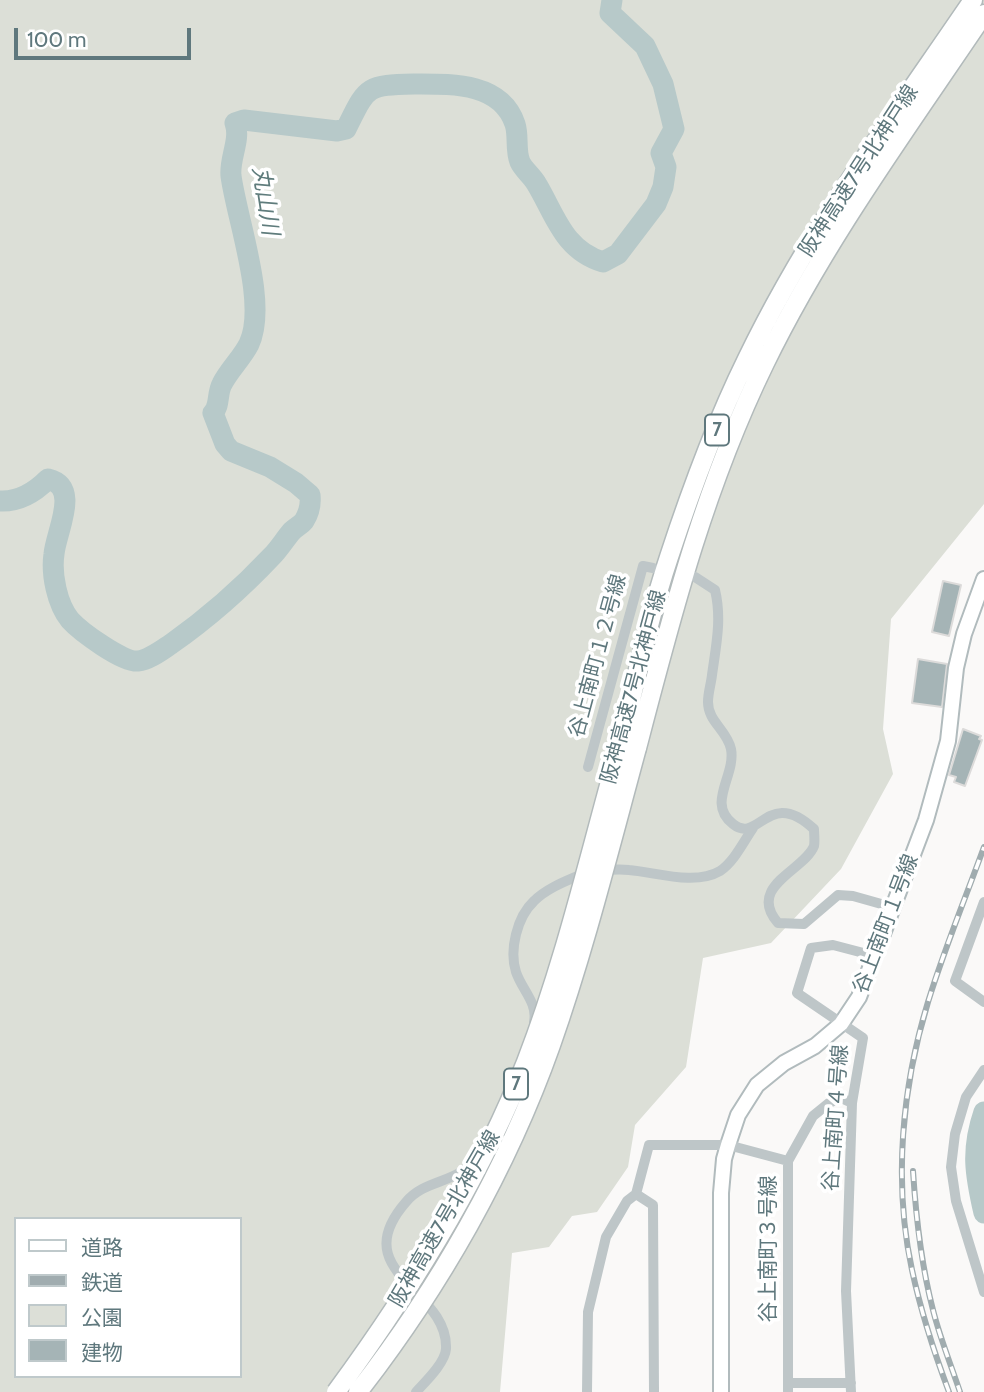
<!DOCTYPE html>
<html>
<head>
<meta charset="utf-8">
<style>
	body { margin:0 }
	#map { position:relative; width:984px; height:1392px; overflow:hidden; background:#faf9f8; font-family:Cabin,"Noto Sans JP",sans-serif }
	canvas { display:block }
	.legend { position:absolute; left:14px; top:1217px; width:228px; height:161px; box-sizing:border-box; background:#fff; border:2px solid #bfc9cb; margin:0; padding:9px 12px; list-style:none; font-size:21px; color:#5f787d }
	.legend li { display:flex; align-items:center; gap:14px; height:35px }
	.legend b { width:35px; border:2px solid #bfc9cb }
	.scale { position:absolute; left:14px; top:28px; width:177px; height:32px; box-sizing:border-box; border:4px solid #5f787d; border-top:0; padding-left:9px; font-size:21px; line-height:24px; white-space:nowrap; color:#5f787d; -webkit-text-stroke:5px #fff; paint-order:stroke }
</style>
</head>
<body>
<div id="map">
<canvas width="984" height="1392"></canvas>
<ul class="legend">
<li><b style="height:9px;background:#fff"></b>道路</li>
<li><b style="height:9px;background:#a0acaf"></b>鉄道</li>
<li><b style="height:19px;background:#dcdfd7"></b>公園</li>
<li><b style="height:19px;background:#a5b4b6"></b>建物</li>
</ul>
<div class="scale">100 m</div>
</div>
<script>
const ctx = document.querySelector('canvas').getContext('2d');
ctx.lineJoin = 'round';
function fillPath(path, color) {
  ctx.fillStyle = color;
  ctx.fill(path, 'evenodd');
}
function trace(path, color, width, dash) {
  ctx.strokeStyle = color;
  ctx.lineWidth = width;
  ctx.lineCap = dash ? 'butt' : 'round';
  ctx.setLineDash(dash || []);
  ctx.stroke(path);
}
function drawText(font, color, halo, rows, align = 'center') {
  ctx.font = font + ' Cabin,"Noto Sans JP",sans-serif';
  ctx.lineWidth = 7;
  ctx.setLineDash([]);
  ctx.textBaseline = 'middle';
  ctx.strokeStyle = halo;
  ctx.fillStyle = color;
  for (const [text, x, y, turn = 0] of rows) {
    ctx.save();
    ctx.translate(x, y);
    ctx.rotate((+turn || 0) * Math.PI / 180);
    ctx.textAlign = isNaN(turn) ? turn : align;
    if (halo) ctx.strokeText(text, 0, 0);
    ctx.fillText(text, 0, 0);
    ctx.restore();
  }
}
fillPath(new Path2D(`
	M 0,0 L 984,0 L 984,504 L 891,619 L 883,729 L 893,774 L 841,869 L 771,943 L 703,958 L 686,1067 L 635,1125 L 628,1167 L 597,1212 L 572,1216 L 549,1247 L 512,1253 L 500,1392 L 0,1392 ZM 16,1219 L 240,1219 L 240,1376 L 16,1376 Z`), '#dcdfd7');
trace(new Path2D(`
	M 0,501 C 19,502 34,493 48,479 C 81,487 56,531 54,554 C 51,574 57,604 70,620 C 80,631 123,663 138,661 C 149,660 162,650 171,644 C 208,618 241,589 272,556 C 279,549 285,539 292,531 C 296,527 301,525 304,521 C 309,513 311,504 310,495 L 296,483 L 270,467 L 231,451 L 225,444 L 213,413 C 220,406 217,393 222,384 C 229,370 242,358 249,344 C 268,304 237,220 231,176 C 229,158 241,140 235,123 L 244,120 L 337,131 L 346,129 C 367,87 365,85 414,84 C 451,84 501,82 515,124 C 519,136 515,150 520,162 C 523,169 532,176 536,183 C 555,214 563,250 603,262 L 618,254 L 656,204 L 663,187 L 666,167 L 661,153 L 674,129 L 663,84 L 645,46 L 610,13 L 612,0
	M 984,1112 C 971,1150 975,1174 984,1213`), '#b7c9c9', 21);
const building = new Path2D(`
	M 943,581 L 961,585 L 949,636 L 932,632 Z
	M 918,659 L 947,664 L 942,707 L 912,703 Z
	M 963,729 L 981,736 L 979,739 L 982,740 L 965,786 L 954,782 L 956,777 L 949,775 Z`);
fillPath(building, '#a5b4b6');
trace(building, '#dcdbda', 2);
const secondary = new Path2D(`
	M 721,1392 L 721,1193 L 724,1159 L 728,1145 L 738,1115 L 757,1085 L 784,1063 L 815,1046 L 841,1024 L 859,997 L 926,820 L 948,741 L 956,668 L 964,634 L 984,579`);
const highway = new Path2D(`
	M 621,742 C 636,680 649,617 669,557 C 691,490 716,422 747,359 C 808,232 894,116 973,0
	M 637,748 C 672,614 704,488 765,363 C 825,240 908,127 984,14`);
trace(secondary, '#b1bbbd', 18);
trace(highway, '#b2babb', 21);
trace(new Path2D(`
	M 695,577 L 715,590 C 722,619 716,646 712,675 C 711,684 708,693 708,702 C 708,722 727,730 731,749 C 736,776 706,803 733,824 C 759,845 768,786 814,829 C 814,834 815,841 814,846 C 805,870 746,886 778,923 L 804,924 L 838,895 L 853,896 L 892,907
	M 588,767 L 643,566 L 653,568
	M 601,870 C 610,870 620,869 629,870 C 655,872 695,886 720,871 C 734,862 744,841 753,828
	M 984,902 L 955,981 L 984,1002
	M 534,1022 C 538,1003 522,990 516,972 C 509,950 517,917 534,901 C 548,887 569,880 587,872
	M 984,1070 L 966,1097 L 955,1134 L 951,1167 L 956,1201 L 984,1292
	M 636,1194 L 653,1205 L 654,1392
	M 788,1383 L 851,1383
	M 416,1392 C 425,1382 445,1363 446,1349 C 449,1289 344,1273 406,1202 C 421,1184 443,1183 461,1172 C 467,1168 473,1162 478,1158
	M 587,1392 L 588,1312 L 606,1237 L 627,1201 L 636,1194 L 649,1145 L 728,1145 L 788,1161
	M 788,1392 L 788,1161 L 813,1116 L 829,1103 L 841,1098 L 852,1103
	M 851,1392 L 846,1291 L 852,1103 L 863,1038 L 797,993 L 811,948 L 833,945 L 875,956`), '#bec6c8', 10);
trace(secondary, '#fff', 14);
trace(highway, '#fff', 18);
const rail = new Path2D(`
	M 913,1171 C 916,1218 921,1264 933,1310 C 940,1338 951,1365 960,1392
	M 949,1392 C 934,1352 921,1312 912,1270 C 893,1182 902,1087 928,1002 C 944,950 965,899 984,847`);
trace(rail, '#a0acaf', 6);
trace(rail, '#fff', 3.5, [10]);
const highwayBridge = new Path2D(`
	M 336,1392 C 411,1290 479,1181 526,1062 C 566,959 591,848 621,742
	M 358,1392 C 439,1288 507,1169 551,1045 C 585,948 610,847 637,748`);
trace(highwayBridge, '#b2babb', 21, []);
trace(highwayBridge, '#fff', 18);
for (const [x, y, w] of [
	[717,430,24],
	[516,1084,24]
]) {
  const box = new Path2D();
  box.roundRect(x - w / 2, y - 15.5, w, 31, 5);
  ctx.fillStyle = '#fff';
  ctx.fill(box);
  trace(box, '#5f787d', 2);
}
drawText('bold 19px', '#5f787d', null, [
	["7",717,430],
	["7",516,1084]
]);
drawText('21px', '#5f787d', '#fff', [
	["阪神高速7号北神戸線",859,171,-57],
	["谷上南町１２号線",598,656,-75],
	["阪神高速7号北神戸線",634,687,-75],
	["谷上南町１号線",886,924,-69],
	["谷上南町４号線",836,1118,-86],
	["阪神高速7号北神戸線",445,1219,-60],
	["谷上南町３号線",769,1249,-90]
]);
drawText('italic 23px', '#5f7c7c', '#fff', [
	["丸山川",265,201,81]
]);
</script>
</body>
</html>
